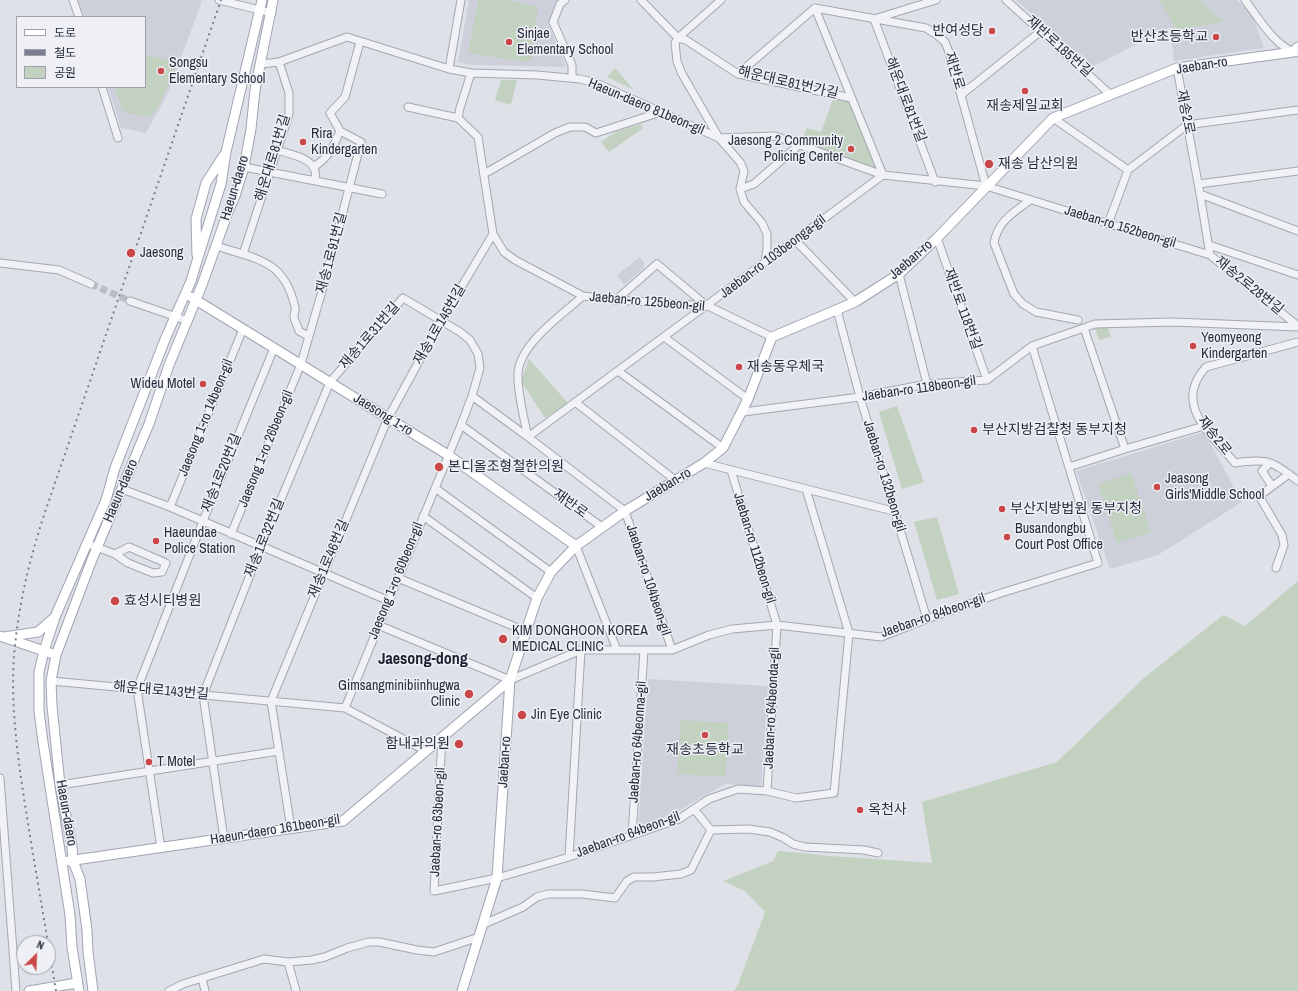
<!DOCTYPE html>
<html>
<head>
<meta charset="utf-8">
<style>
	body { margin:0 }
	#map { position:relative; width:1298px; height:991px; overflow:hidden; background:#dfe1e8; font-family:"Archivo Narrow","Noto Sans KR",sans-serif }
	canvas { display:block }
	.legend { position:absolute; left:16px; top:16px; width:130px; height:72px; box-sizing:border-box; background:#eef0f5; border:1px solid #9fa2ac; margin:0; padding:5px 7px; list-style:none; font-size:12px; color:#282d3e }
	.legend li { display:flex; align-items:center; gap:8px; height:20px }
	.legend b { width:20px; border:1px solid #9fa2ac }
	.north { position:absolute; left:16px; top:935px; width:40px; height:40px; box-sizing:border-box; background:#eef0f5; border:1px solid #9fa2ac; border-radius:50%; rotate:24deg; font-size:11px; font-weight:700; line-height:16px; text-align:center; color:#282d3e }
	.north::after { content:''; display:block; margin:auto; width:14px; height:18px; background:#ca4749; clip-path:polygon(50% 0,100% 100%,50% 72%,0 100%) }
</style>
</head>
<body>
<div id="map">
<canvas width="1298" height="991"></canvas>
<ul class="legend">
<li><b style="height:5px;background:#fff"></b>도로</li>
<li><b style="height:5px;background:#797f91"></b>철도</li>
<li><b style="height:11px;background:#c2d1c0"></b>공원</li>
</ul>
<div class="north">N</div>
</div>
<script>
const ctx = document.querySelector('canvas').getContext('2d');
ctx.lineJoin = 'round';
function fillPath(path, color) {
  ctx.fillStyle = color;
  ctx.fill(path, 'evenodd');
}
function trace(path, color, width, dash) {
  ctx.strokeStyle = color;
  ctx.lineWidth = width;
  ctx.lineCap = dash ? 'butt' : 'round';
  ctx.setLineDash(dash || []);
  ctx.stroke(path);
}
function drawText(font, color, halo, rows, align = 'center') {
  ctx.font = font + ' "Archivo Narrow","Noto Sans KR",sans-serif';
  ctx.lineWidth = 3;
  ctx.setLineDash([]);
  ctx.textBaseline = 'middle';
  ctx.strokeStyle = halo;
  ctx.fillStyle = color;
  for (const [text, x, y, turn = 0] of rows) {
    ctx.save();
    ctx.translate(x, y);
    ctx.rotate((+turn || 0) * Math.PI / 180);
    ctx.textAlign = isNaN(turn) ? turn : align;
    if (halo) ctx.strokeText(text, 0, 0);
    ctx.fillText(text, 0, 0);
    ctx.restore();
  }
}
fillPath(new Path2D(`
	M 78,0 L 194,0 L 202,1 L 168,93 L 146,133 L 121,128 L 108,87 L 145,87 L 145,17 L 84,17 Z
	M 469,0 L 557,0 L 548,23 L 566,67 L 473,65 L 458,62 Z
	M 1016,0 L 1237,0 L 1251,12 L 1264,48 L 1174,61 L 1170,27 L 1092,67 Z
	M 640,257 L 644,262 L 644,268 L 624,285 L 617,275 Z
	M 1204,432 L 1242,502 L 1158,555 L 1110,569 L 1076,471 Z
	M 648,679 L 768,686 L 761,786 L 725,784 L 675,813 L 638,828 Z`), '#cdd0da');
fillPath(new Path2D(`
	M 478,0 L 508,0 L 538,7 L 531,61 L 519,61 L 468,53 Z
	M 1160,0 L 1200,0 L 1223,22 L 1176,30 Z
	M 145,55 L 178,62 L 161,102 L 151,117 L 126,113 L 122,108 L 114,87 L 145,87 Z
	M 615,68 L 634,90 L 607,77 Z
	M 501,80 L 517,80 L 511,105 L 495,100 Z
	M 834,97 L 849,100 L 878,170 L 802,141 L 807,128 L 821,132 Z
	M 641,124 L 643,128 L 609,152 L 601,142 L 617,131 Z
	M 1107,325 L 1111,337 L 1099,340 L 1095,329 Z
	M 529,359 L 568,403 L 545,418 L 521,381 Z
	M 897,406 L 924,482 L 902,489 L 879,412 Z
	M 1131,473 L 1151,532 L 1117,543 L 1098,484 Z
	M 937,517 L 959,594 L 937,600 L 914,522 Z
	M 1298,581 L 1298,991 L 734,991 L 739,982 L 765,912 L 745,891 L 723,881 L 773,861 L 778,851 L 831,856 L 932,863 L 922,802 L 1057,762 L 1144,678 L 1223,615 L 1245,626 Z
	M 681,720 L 729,723 L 725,777 L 677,774 Z`), '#c2d1c0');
trace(new Path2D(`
	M 91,284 L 130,301`), '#babdc6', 7, [7, 3.5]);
const minor = new Path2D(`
	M 73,0 L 79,17
	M 219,0 L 272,13
	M 565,0 L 560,4 L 553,22 L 572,65 L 572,78
	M 641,0 L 678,38 L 721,0
	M 1006,0 L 1111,95
	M 1245,0 C 1258,17 1276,49 1298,53
	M 815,8 L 926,28 L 937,35 L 945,42 L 949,52 L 986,186
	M 261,64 L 279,62 L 347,37 L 449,69 L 471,73 L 537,75 L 580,79 L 596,83 L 719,138 L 775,136 L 883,175 L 986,186 L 1210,255
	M 1177,68 L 1200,194 L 1298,231
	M 449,69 L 461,0
	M 471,73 L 460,108 L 458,118 L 478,137 L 493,234 L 504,252 L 515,260 L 583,296 L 616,300 L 708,306 L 772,337
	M 738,74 L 815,8
	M 102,87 L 118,138
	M 961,95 L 1041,31
	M 408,107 L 458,118
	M 1053,118 L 1128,170
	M 277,150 C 289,154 311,157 315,171 C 316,174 315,178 315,181
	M 244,167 L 382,194
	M 313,167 C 328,159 334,146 340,131
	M 484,174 L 555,133 L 570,127 L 585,127 L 596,133 L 661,112
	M 935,182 L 874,19 L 936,0
	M 1199,184 L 1298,171
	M 740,189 L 754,184 L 800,144
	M 1200,194 L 1210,255 L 1298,326
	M 1030,200 C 1014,213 998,220 994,243 L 1014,294 L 1023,304 L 1036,312 L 1078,320
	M 1108,224 L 1128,170 L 1187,125 L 1298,110
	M 937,238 L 987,380
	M 795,240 L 855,302
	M 1209,245 L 1298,275
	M 217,246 C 257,260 284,259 295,307 C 296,310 294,313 294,316 C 294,321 298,326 299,331 L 308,336
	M 243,254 L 289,114 L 289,93 L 279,62
	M 765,262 L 767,248 L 767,234 L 762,223 L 744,202 L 740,189 L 744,171 L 740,162 L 719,138 L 681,72 L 677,61 L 675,43 L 678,38 L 686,40 L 738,74 L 851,98
	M 0,263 L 59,270 L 91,284
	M 899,274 L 927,384
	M 583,296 C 562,315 516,346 518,377 C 518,395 524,419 528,437 L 625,511 L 672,650
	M 616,300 L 657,264 L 707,306
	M 130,301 L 188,321
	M 837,310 L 860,397 L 927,619
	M 1084,328 L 1125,449
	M 664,337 L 748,399
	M 1298,342 L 1206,367 C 1172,404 1211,434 1235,463 C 1268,458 1272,461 1298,481
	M 618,371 L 723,448
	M 472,396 L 528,437 L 883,175 L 815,8
	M 575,402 L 675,480
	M 743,412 L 860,397 L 927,384 L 987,380 L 1032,346 L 1095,324 L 1173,322 L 1298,327
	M 461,425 L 602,527
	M 704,463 L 893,511
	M 1270,463 L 1262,471 L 1272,486
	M 1069,467 L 1125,449 L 1204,426
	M 731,470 L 777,625 L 767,791
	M 435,488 L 551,572
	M 122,489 L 170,507 L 389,601
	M 170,507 L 243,329
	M 423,516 L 537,598
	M 231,534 L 301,364 L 326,277 L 361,142 L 340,131 L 330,113 L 345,97 L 360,42
	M 88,544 L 115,554 L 128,563 L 153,573 L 162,572 L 166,563 L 129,547 L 115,554
	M 576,546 L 617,650
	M 1276,568 L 1284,545 L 1282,535 L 1259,496 L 1289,474
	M 398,578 L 525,631
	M 378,625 L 510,680 L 581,650 L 672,650 L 709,635 L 732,629 L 777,625 L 881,637 L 927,619 L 998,594 L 1098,563 L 1032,346
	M 51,681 L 345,708 L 426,751
	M 442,737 L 434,891 L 497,878 L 569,857 L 679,819 L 709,799 L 738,789 L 767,791 L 796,798 L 834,793 L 849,633 L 806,489
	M 0,778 L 16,991
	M 60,785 L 279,751
	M 694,809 L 711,830
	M 291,829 L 271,701 L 388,418 L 441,321 L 493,234
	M 711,830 L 748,829 L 770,832 L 784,838 L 793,844 L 805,847 L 864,850 L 878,853
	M 632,835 L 644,650
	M 224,839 L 203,695 L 261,547 L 330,382 L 403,298 L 460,332 L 470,340 L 478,354 L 480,368 L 472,396 L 461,425 L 345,708
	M 161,848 L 137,689 L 203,521 L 274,348
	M 569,857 L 581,650
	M 484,924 L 523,907 L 537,897 L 548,894 L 582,894 L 615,898 L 627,881 L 634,877 L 653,877 L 681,874 L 691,870 L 711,830
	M 288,962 L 296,991
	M 202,978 L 205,991
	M 169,991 L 183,984 L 264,959 L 288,962 L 312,960 L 325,957 L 347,948 L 369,942 L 379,942 L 417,950 L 434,952 L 479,937`);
const major = new Path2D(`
	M 197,255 L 196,219 L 206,183 L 224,155
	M 191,297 L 448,455 L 576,546
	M 0,636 L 50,653
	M 4,637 L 38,632 L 54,618
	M 68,861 L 343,821 L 510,680
	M 29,991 L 77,983
	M 79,991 L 72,947 L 70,915 L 43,742 L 39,711 L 39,672 L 44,651 L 55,617 L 106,500 L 115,468 L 166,337 L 191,281 L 197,261 L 221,184 L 226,152 L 262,0
	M 93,991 L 88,952 L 87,930 L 80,879 L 73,861 L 72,846 L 60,785 L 52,706 L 51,681 L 56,655 L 91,562 L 149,424 L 169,365 L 202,285 L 228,212 L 235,196 L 244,167 L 251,129 L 255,90 L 273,0
	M 462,991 L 497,878 L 510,680 L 537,598 L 551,572 L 576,546 L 625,511 L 704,463 L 723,448 L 748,399 L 772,337 L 855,302 L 899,274 L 937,238 L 1053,118 L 1177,68 L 1293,52 L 1298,47`);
trace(minor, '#a4a7b2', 9);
trace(major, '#9ea4b3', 11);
trace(minor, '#f1f2f6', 7);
trace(major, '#fff', 9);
trace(new Path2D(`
	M 56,991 C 47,937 38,884 29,830 C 20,773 10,714 14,656 C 18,607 29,561 44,515 L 221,0`), '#797f91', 2, [2, 4]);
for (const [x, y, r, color] of [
	[992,31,4,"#ca4749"],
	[1216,37,4,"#ca4749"],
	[509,42,4,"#ca4749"],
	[161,71,4,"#ca4749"],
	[1025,91,4,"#ca4749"],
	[303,142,4,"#ca4749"],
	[851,149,4,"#ca4749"],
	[989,164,5,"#ca4749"],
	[131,253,5,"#ca4749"],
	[1193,346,4,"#ca4749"],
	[739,367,4,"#ca4749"],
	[203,384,4,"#ca4749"],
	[974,430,4,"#ca4749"],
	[439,467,5,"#ca4749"],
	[1157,487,4,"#ca4749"],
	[1002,509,4,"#ca4749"],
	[1007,537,4,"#ca4749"],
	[156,541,4,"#ca4749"],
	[115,601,5,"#ca4749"],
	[503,639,5,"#ca4749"],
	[469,694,5,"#ca4749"],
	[522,715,5,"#ca4749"],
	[705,735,4,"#ca4749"],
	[459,744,5,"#ca4749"],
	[149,762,4,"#ca4749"],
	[860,810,4,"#ca4749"]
]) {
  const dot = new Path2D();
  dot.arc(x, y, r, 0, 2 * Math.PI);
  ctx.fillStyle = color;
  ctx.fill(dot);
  trace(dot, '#eef0f5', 1.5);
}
drawText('14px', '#282d3e', '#eef0f5', [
	["반여성당",984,31,"right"],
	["Sinjae",517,34],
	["Elementary School",517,50],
	["반산초등학교",1208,37,"right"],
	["Songsu",169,63],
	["Elementary School",169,79],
	["재송제일교회",1025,106,"center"],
	["Rira",311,134],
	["Kindergarten",311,150],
	["Jaesong 2 Community",843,141,"right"],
	["Policing Center",843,157,"right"],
	["재송 남산의원",998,164],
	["Jaesong",140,253],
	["Yeomyeong",1201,338],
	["Kindergarten",1201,354],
	["재송동우체국",747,367],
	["Wideu Motel",195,384,"right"],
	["부산지방검찰청 동부지청",982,430],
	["본디올조형철한의원",448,467],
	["Jeasong",1165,479],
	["Girls'Middle School",1165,495],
	["부산지방법원 동부지청",1010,509],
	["Busandongbu",1015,529],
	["Court Post Office",1015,545],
	["Haeundae",164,533],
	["Police Station",164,549],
	["효성시티병원",124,601],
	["KIM DONGHOON KOREA",512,631],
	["MEDICAL CLINIC",512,647],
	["Gimsangminibiinhugwa",460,686,"right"],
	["Clinic",460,702,"right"],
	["Jin Eye Clinic",531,715],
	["함내과의원",450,744,"right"],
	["재송초등학교",705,750,"center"],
	["T Motel",157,762],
	["옥천사",868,810]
], 'left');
drawText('14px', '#282d3e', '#eef0f5', [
	["재반로185번길",1059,47,42],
	["Jaeban-ro",1202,66,-9],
	["재반로",954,71,73],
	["해운대로81번가길",788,83,13],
	["해운대로81번길",905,100,69],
	["Haeun-daero 81beon-gil",646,107,23],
	["재송2로",1185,112,79],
	["해운대로81번길",273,158,-73],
	["Haeun-daero",235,188,-73],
	["Jaeban-ro 152beon-gil",1120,227,17],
	["재송1로91번길",332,253,-75],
	["Jaeban-ro 103beonga-gil",773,257,-37],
	["Jaeban-ro",911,260,-41],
	["재송2로28번길",1249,286,39],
	["Jaeban-ro 125beon-gil",647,302,5],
	["재반로 118번길",962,309,70],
	["재송1로145번길",440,325,-60],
	["재송1로31번길",370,336,-49],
	["Jaeban-ro 118beon-gil",919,389,-8],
	["Jaesong 1-ro",383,415,32],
	["Jaesong 1-ro 14beon-gil",206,418,-68],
	["재송2로",1214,436,52],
	["Jaesong 1-ro 26beon-gil",266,449,-68],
	["재송1로20번길",222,473,-68],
	["Jaeban-ro 132beon-gil",884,476,73],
	["Jaeban-ro",668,485,-31],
	["Haeun-daero",121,491,-67],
	["재반로",570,504,36],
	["재송1로32번길",265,538,-68],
	["Jaeban-ro 112beon-gil",754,548,73],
	["재송1로46번길",329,559,-67],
	["Jaeban-ro 104beon-gil",648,580,72],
	["Jaesong 1-ro 60beon-gil",396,581,-68],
	["Jaeban-ro 84beon-gil",933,616,-19],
	["해운대로143번길",161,691,5],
	["Jaeban-ro 64beonda-gil",772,708,-87],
	["Jaeban-ro 64beonna-gil",638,742,-86],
	["Jaeban-ro",505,762,-86],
	["Haeun-daero",66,813,80],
	["Jaeban-ro 63beon-gil",438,822,-87],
	["Haeun-daero 161beon-gil",275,830,-9],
	["Jaeban-ro 64beon-gil",628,835,-20]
]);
drawText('bold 16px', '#1b1f2f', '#eef0f5', [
	["Jaesong-dong",423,660]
]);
</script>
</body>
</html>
